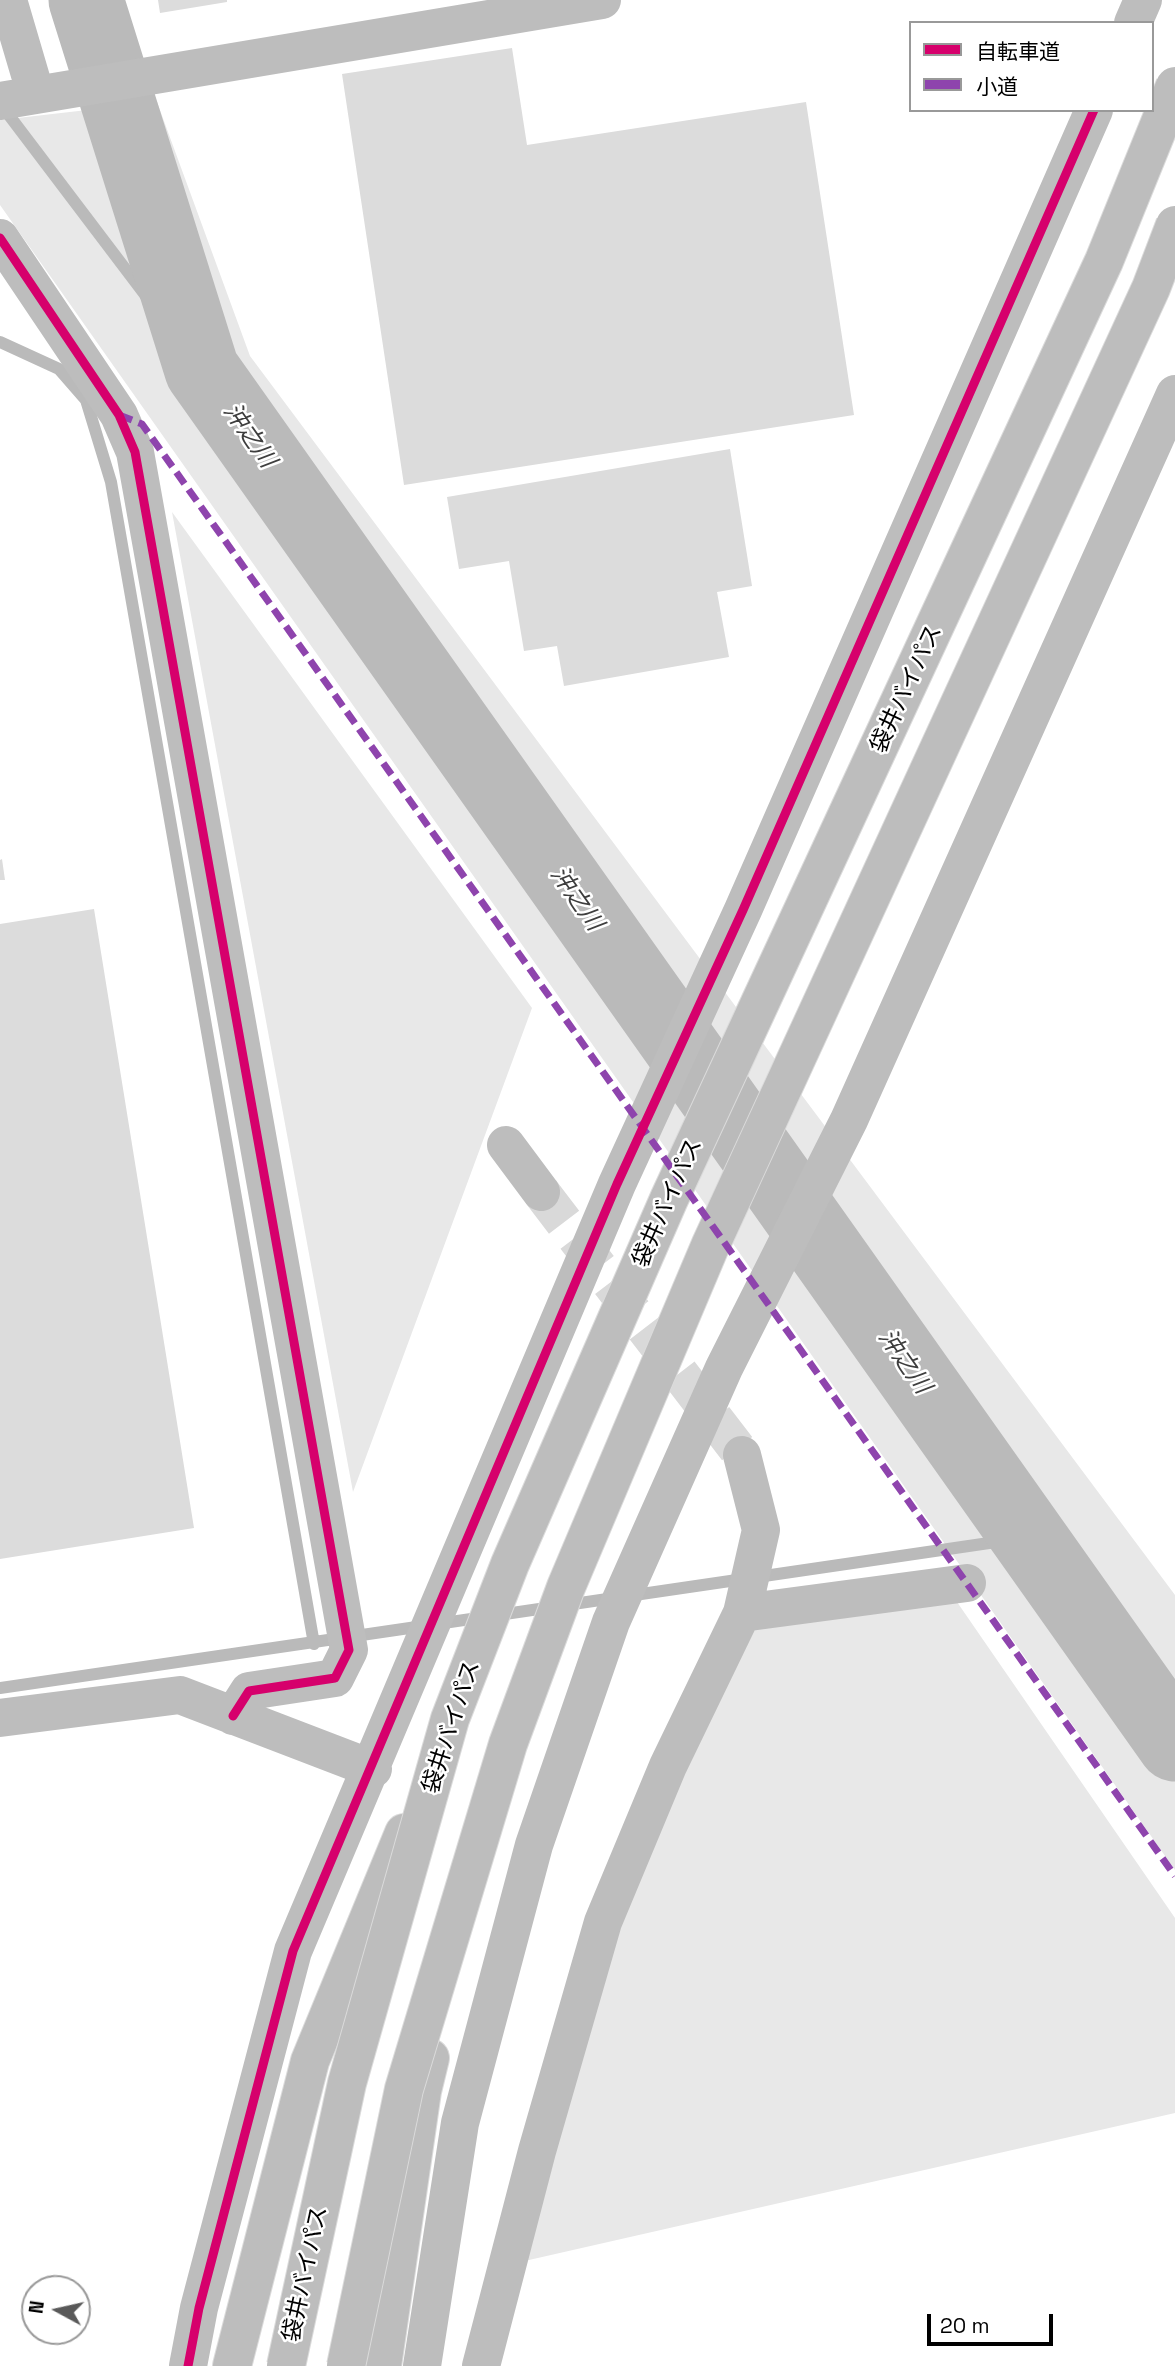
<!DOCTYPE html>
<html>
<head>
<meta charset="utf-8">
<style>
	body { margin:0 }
	#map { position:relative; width:1175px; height:2366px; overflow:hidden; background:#fff; font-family:"Space Grotesk","Noto Sans JP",sans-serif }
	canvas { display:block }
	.legend { position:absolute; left:909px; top:21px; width:245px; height:91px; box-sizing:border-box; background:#fff; border:2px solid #999; margin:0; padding:9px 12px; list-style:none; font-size:21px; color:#000 }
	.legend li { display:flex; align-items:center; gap:14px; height:35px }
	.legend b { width:35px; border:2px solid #999 }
	.north { position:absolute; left:21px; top:2275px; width:70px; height:70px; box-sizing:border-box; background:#fff; border:2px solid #999; border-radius:50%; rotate:278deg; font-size:19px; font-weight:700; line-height:28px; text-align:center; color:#000 }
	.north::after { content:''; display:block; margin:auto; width:24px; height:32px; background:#595959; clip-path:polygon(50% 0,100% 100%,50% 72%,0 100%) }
	.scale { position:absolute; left:927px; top:2314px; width:126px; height:32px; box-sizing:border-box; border:4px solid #000; border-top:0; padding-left:9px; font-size:21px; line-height:24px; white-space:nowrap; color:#000; -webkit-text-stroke:5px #fff; paint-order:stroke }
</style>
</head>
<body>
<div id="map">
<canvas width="1175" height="2366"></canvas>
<ul class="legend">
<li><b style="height:9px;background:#d6006c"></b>自転車道</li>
<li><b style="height:9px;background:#8e44ad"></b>小道</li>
</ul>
<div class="north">N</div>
<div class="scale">20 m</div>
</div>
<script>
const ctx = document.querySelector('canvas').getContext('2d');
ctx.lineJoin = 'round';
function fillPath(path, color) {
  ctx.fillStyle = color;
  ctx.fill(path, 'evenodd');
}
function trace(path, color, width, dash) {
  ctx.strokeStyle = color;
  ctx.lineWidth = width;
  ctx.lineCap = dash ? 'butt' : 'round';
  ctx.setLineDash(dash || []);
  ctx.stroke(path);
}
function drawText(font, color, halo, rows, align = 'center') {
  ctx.font = font + ' "Space Grotesk","Noto Sans JP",sans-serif';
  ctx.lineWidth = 5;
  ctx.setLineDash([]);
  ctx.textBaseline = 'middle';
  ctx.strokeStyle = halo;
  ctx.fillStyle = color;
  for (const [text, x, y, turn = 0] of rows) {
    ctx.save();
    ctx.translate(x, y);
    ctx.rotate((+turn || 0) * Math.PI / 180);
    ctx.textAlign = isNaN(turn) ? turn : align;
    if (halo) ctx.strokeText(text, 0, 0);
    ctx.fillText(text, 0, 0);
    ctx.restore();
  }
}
fillPath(new Path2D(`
	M 157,102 L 250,356 L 1175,1595 L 1175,1870 L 0,205 L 0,120 Z
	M 172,512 L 532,1008 L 353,1492 Z
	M 946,1586 L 1175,1918 L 1175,2113 L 507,2265 L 618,1887 L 732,1634 Z`), '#e8e8e8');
trace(new Path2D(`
	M 2,106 L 202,370
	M 0,342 L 59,369 L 86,400 L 111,482 L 314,1644
	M 0,1688 L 1030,1537`), '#bababa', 12);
trace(new Path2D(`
	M 86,0 L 202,370 L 1175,1744`), '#bababa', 75);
fillPath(new Path2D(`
	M 158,0 L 227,0 L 227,2 L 160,13 Z
	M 512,48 L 527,145 L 806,102 L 854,415 L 404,485 L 342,74 Z
	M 730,449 L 752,586 L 717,592 L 729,657 L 564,686 L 557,646 L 524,651 L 509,561 L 459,569 L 447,497 Z
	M 2,859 L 5,880 L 0,880 L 0,860 Z
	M 94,909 L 194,1528 L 0,1559 L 0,924 Z`), '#dcdcdc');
trace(new Path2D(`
	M 541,1192 L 742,1455`), '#d9d9d9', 38, [38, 19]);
const highway = new Path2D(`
	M 232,2366 L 310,2061 L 404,1833
	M 382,2366 L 422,2091 L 430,2058`);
trace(highway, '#dbdbdb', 40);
trace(new Path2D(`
	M 8,0 L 36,95
	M 1133,23 L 1143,0
	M 0,101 L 602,0
	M 0,238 L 119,415 L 135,452 L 349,1650 L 335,1678 L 249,1691 L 233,1716
	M 506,1145 L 541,1192
	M 742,1613 L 967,1583
	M 0,1718 L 180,1695 L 373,1769
	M 188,2366 L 199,2308 L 293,1951 L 617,1184 L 743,910 L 1094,110
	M 422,2366 L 460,2123 L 534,1845 L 611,1622 L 724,1368 L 849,1120 L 1175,394
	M 481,2366 L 537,2151 L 603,1922 L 668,1766 L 742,1613 L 761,1530 L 742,1455`), '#bdbdbd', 38);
trace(highway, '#bdbdbd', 38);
const highwayBridge = new Path2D(`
	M 286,2366 L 347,2083 L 450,1719 L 510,1564 L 669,1199 L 1104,261 L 1175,86
	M 346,2366 L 404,2089 L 508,1744 L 566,1587 L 711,1244 L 1151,288 L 1175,225`);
trace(highwayBridge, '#dbdbdb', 40, []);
trace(highwayBridge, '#bdbdbd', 38);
trace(new Path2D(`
	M 119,415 L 142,424 L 1175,1876`), '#8e44ad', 7, [14, 7]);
trace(new Path2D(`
	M 0,238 L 119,415 L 135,452 L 349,1650 L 335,1678 L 249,1691 L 233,1716
	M 188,2366 L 199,2308 L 293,1951 L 617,1184 L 743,910 L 1094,110`), '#d6006c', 9);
drawText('23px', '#000', '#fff', [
	["袋井バイパス",907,689,-65],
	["袋井バイパス",668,1203,-66],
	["袋井バイパス",452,1727,-72],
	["袋井バイパス",306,2274,-78]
]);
drawText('italic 24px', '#3e3e3e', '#fff', [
	["沖之川",249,436,55],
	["沖之川",576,899,55],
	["沖之川",904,1362,55]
]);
</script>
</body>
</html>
